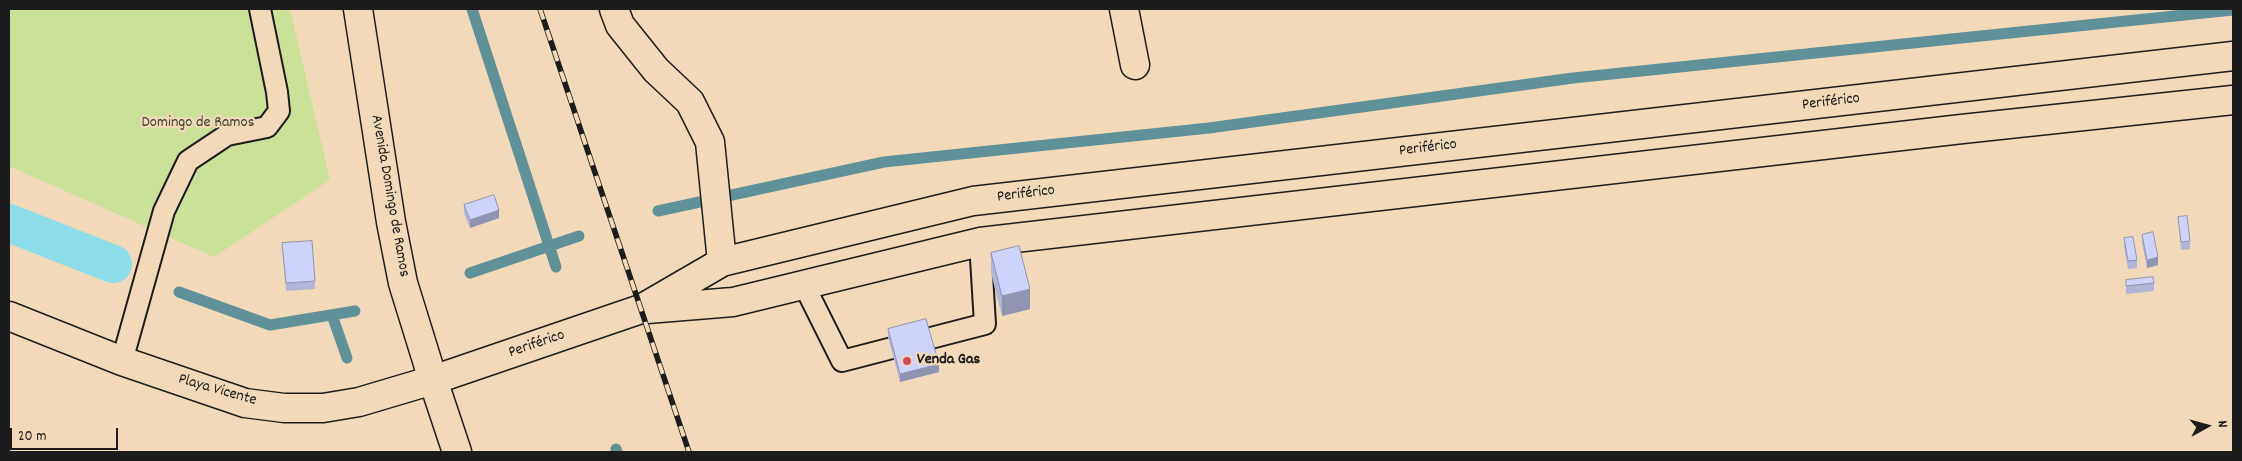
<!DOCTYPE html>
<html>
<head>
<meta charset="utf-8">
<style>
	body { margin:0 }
	#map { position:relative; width:2242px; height:461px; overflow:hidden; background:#f1d9b9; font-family:Dekko,sans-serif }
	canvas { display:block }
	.frame { position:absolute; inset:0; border:10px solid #1c1c1c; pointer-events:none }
	.north { position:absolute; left:2182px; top:401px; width:50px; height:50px; -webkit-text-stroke:4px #f1d9b9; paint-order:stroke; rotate:83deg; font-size:14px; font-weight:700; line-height:20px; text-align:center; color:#1c1c1c }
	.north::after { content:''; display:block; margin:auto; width:18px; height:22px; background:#1c1c1c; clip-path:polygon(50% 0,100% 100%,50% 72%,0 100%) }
	.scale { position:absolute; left:10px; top:428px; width:108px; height:22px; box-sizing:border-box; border:2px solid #1c1c1c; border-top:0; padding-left:6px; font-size:15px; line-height:18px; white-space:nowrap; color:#1c1c1c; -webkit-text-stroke:4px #f1d9b9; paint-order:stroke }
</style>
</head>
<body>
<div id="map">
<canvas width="2242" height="461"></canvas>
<div class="frame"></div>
<div class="north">N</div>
<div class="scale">20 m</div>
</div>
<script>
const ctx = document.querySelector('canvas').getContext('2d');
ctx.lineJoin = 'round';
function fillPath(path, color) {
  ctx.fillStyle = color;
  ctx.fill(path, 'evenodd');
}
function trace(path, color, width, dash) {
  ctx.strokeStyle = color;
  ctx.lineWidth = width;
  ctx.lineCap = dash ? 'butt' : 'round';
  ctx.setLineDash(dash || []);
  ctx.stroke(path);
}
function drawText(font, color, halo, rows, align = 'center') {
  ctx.font = font + ' Dekko,sans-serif';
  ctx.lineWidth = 4.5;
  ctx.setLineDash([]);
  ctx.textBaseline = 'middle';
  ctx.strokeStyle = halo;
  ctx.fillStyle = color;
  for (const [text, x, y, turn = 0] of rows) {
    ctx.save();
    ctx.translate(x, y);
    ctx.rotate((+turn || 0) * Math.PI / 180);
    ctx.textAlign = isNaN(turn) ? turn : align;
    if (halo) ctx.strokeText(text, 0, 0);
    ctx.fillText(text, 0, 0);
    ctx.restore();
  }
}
fillPath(new Path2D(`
	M 9,9 L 290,9 L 330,180 L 214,257 L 9,166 Z`), '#cbe197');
trace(new Path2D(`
	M 472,9 L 556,267
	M 658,211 L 884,162 L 1209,128 L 1573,78 L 2233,10
	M 470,273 L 579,236
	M 179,292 L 270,325 L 355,311
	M 332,315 L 347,358
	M 616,449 L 617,452`), '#609098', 11);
trace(new Path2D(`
	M 9,223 L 113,264`), '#8edeea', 38);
const service = new Path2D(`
	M 804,285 L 842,361 L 985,324 L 980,242
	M 122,361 L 164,211 L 188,161 L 227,135 L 267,127 L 279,111 L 277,92 L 260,9`);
const minor = new Path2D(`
	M 1124,9 L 1135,65`);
const tertiary = new Path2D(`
	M 358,9 L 391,222 L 403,283 L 433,380
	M 614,9 L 620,25 L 656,70 L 690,102 L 710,142 L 722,262`);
const secondary = new Path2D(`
	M 647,309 L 733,302 L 980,242 L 1962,129 L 2233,100
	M 9,316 L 122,361 L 245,403 L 284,408 L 323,408 L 359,402 L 433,380 L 641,309 L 722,262 L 973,201 L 2233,56
	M 433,380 L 457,452`);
trace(service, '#1c1c1c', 24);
trace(minor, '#1c1c1c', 31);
trace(tertiary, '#1c1c1c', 31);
trace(secondary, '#1c1c1c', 31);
trace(service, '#f1d9b9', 20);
trace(minor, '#f1d9b9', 28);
trace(tertiary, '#f1d9b9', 28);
trace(secondary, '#f1d9b9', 28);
const rail = new Path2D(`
	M 540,9 L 689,452`);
trace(rail, '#1c1c1c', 5.5);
trace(rail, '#f1d9b9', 4, [11]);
fillPath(new Path2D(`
	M 464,205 L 499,218 L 470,228 L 464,213 Z
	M 2178,217 L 2190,241 L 2190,249 L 2181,250 Z
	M 2142,235 L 2158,265 L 2147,268 L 2142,243 Z
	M 2124,238 L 2137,260 L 2137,268 L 2128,269 L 2124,246 Z
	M 282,243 L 315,281 L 315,289 L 286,291 Z
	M 991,253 L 1030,309 L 1002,316 L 991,273 Z
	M 2126,280 L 2154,283 L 2154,291 L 2126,294 Z
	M 888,329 L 939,372 L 900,382 L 888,337 Z`), '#b1b5d8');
fillPath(new Path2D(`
	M 499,210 L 499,218 L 470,228 L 470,220 Z
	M 2158,257 L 2158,265 L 2147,268 L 2147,260 Z
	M 1030,289 L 1030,309 L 1002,316 L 1002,296 Z
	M 939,364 L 939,372 L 900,382 L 900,374 Z`), '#9094b0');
const building = new Path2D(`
	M 494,195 L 499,210 L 470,220 L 464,205 Z
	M 2187,216 L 2190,241 L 2181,242 L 2178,217 Z
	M 2153,232 L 2158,257 L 2147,260 L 2142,235 Z
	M 2133,237 L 2137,260 L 2128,261 L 2124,238 Z
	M 312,241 L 315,281 L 286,283 L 282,243 Z
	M 1019,246 L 1030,289 L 1002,296 L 991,253 Z
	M 2153,277 L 2154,283 L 2126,286 L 2126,280 Z
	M 926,319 L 939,364 L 900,374 L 888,329 Z`);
fillPath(building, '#ced3fb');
trace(building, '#9094b0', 1);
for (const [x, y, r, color] of [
	[907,361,5,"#d1495b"]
]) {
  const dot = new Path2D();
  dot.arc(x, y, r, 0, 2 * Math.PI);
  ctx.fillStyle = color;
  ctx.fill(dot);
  trace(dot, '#f1d9b9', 2);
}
drawText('16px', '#1c1c1c', '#f1d9b9', [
	["Periférico",1831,103,-7],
	["Periférico",1428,149,-7],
	["Periférico",1026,195,-7],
	["Avenida Domingo de Ramos",389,196,80],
	["Periférico",537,345,-19],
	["Playa Vicente",217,391,16]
]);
drawText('16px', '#3f4335', '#f1d9b9', [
	["Domingo de Ramos",198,124]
]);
drawText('bold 16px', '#1c1c1c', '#f1d9b9', [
	["Venda Gas",917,361]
], 'left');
</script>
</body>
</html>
